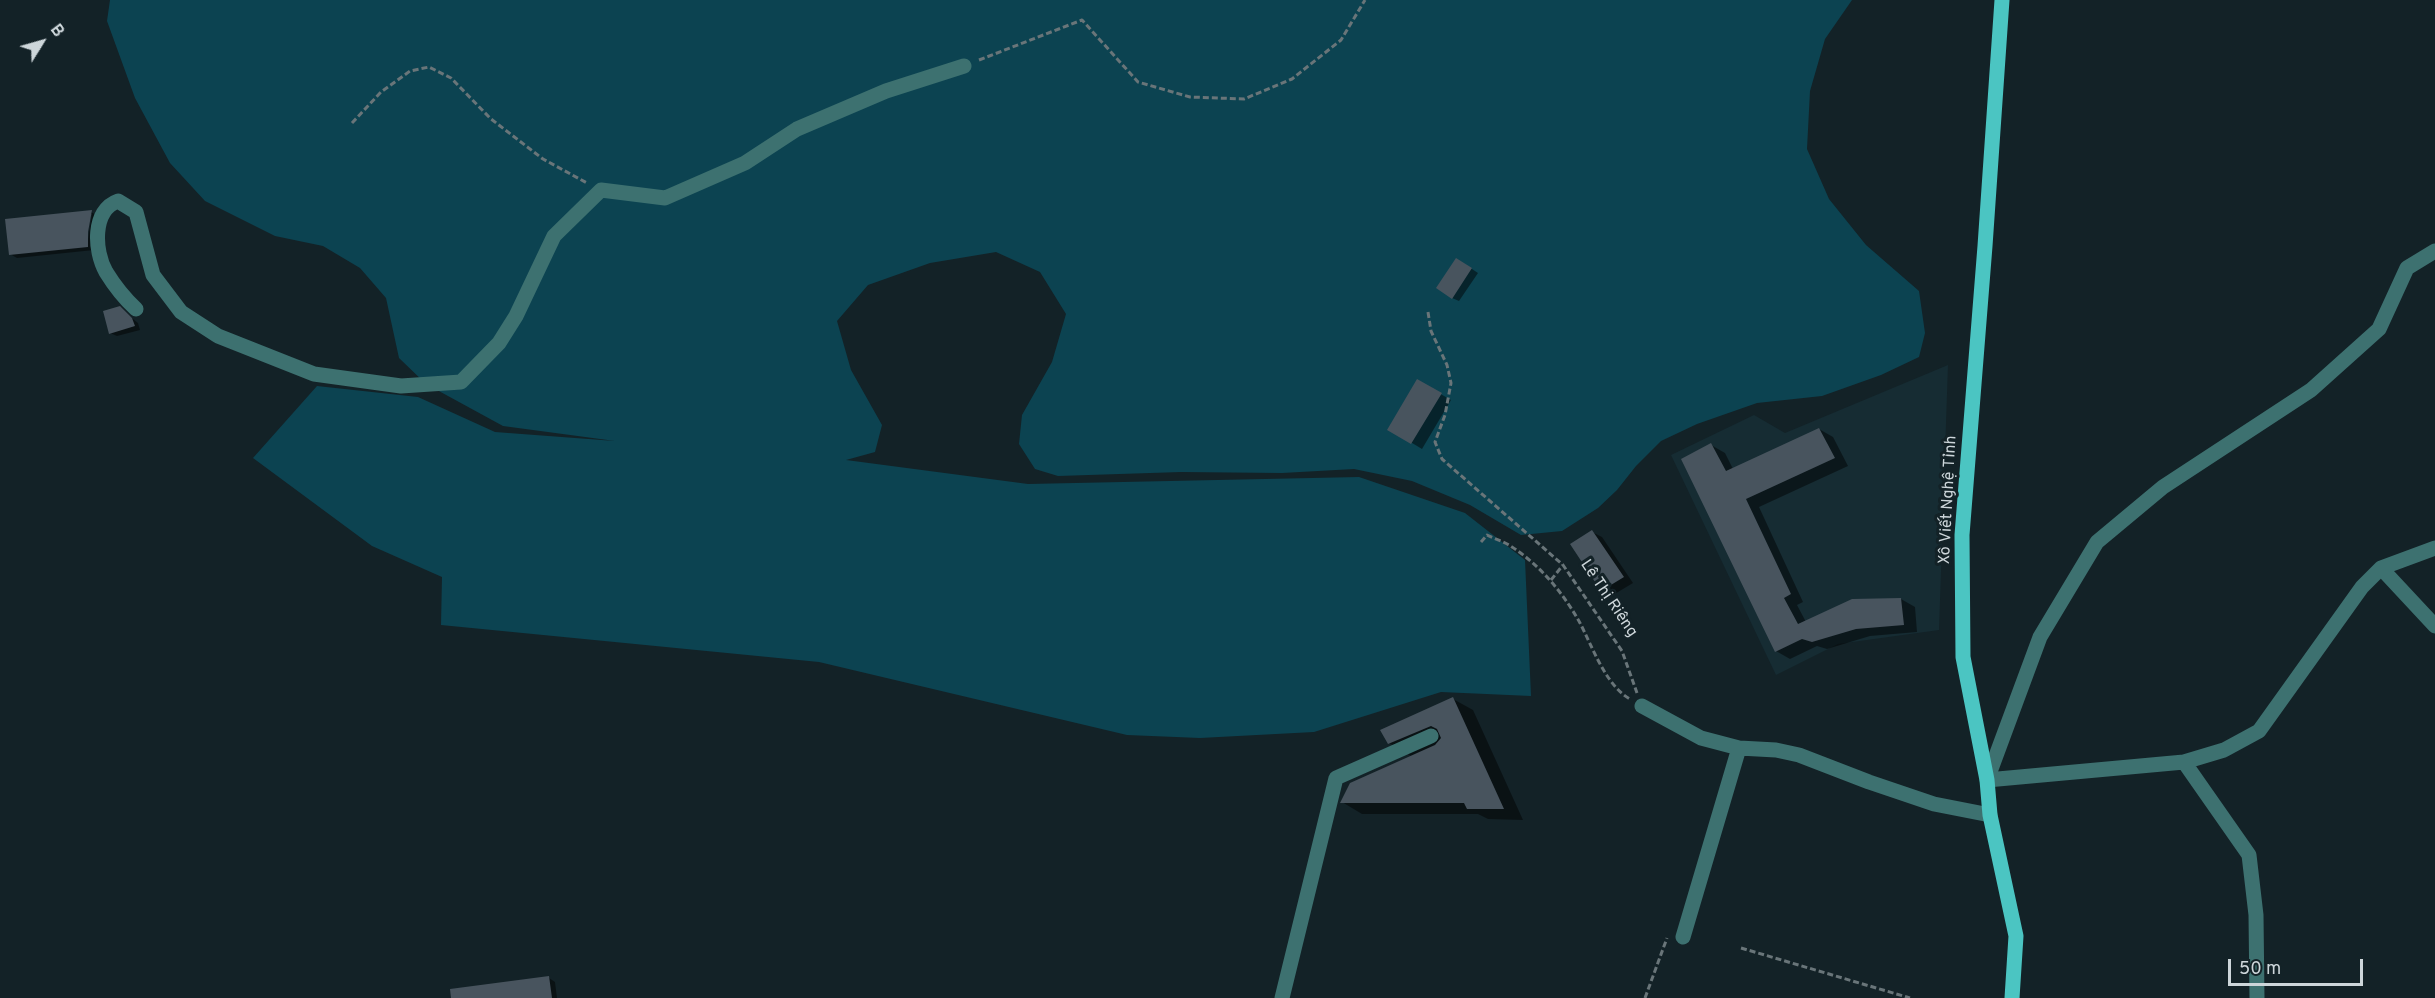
<!DOCTYPE html>
<html>
<head>
<meta charset="utf-8">
<style>
	body { margin:0 }
	#map { position:relative; width:2435px; height:998px; overflow:hidden; background:#132227; font-family:Overpass,sans-serif }
	canvas { display:block }
	.north { position:absolute; left:12px; top:12px; width:60px; height:60px; -webkit-text-stroke:4px #132227; paint-order:stroke; rotate:53deg; font-size:16px; font-weight:700; line-height:24px; text-align:center; color:#cdd6da }
	.north::after { content:''; display:block; margin:auto; width:21px; height:27px; background:#cdd6da; clip-path:polygon(50% 0,100% 100%,50% 72%,0 100%) }
	.scale { position:absolute; left:2228px; top:959px; width:135px; height:27px; box-sizing:border-box; border:3px solid #cdd6da; border-top:0; padding-left:8px; font-size:18px; line-height:21px; white-space:nowrap; color:#cdd6da; -webkit-text-stroke:4px #132227; paint-order:stroke }
</style>
</head>
<body>
<div id="map">
<canvas width="2435" height="998"></canvas>
<div class="north">B</div>
<div class="scale">50 m</div>
</div>
<script>
const ctx = document.querySelector('canvas').getContext('2d');
ctx.lineJoin = 'round';
function fillPath(path, color) {
  ctx.fillStyle = color;
  ctx.fill(path, 'evenodd');
}
function trace(path, color, width, dash) {
  ctx.strokeStyle = color;
  ctx.lineWidth = width;
  ctx.lineCap = dash ? 'butt' : 'round';
  ctx.setLineDash(dash || []);
  ctx.stroke(path);
}
function drawText(font, color, halo, rows, align = 'center') {
  ctx.font = font + ' Overpass,sans-serif';
  ctx.lineWidth = 6;
  ctx.setLineDash([]);
  ctx.textBaseline = 'middle';
  ctx.strokeStyle = halo;
  ctx.fillStyle = color;
  for (const [text, x, y, turn = 0] of rows) {
    ctx.save();
    ctx.translate(x, y);
    ctx.rotate((+turn || 0) * Math.PI / 180);
    ctx.textAlign = isNaN(turn) ? turn : align;
    if (halo) ctx.strokeText(text, 0, 0);
    ctx.fillText(text, 0, 0);
    ctx.restore();
  }
}
fillPath(new Path2D(`
	M 1948,365 L 1939,630 L 1838,644 L 1776,675 L 1671,455 L 1754,415 L 1785,433 Z`), '#162c33');
fillPath(new Path2D(`
	M 110,0 L 1852,0 L 1825,39 L 1810,91 L 1807,149 L 1829,199 L 1866,245 L 1919,291 L 1925,333 L 1919,357 L 1881,375 L 1822,396 L 1757,403 L 1697,424 L 1661,441 L 1636,466 L 1617,490 L 1598,508 L 1562,531 L 1521,535 L 1470,505 L 1412,481 L 1354,469 L 1282,473 L 1181,472 L 1058,476 L 1035,469 L 1019,444 L 1022,415 L 1052,362 L 1066,314 L 1040,272 L 996,252 L 930,263 L 868,285 L 837,321 L 851,370 L 882,425 L 875,452 L 846,460 L 1028,484 L 1359,477 L 1465,513 L 1525,560 L 1531,696 L 1441,692 L 1314,732 L 1200,738 L 1127,735 L 819,662 L 441,625 L 442,577 L 372,546 L 253,458 L 317,386 L 418,397 L 495,432 L 615,441 L 503,426 L 426,384 L 399,358 L 386,298 L 360,268 L 323,246 L 275,236 L 205,201 L 170,163 L 135,98 L 107,21 Z`), '#0c4351');
fillPath(new Path2D(`
	M 91,212 L 98,216 L 94,250 L 17,258 L 10,254 ZM 89,214 L 92,214 L 88,239 L 85,239 Z
	M 1463,263 L 1478,273 L 1459,301 L 1452,298 Z
	M 119,308 L 138,323 L 140,330 L 117,336 L 110,333 Z
	M 1418,381 L 1451,400 L 1422,449 L 1389,429 Z
	M 1819,429 L 1833,437 L 1848,466 L 1759,507 L 1803,602 L 1797,605 L 1806,622 L 1901,599 L 1915,607 L 1917,632 L 1870,636 L 1827,649 L 1817,646 L 1790,659 L 1776,651 L 1711,445 L 1725,453 L 1733,469 Z
	M 1592,532 L 1602,537 L 1633,583 L 1613,595 L 1602,589 Z
	M 1453,699 L 1473,710 L 1523,820 L 1488,819 L 1478,814 L 1362,814 L 1342,802 L 1411,756 L 1389,743 Z
	M 549,978 L 555,982 L 557,998 L 470,998 Z`), '#0007');
fillPath(new Path2D(`
	M 92,210 L 88,232 L 88,247 L 9,255 L 5,219 Z
	M 1456,258 L 1472,268 L 1452,299 L 1436,288 Z
	M 120,306 L 132,318 L 135,326 L 109,334 L 103,311 Z
	M 1417,379 L 1442,393 L 1411,444 L 1387,430 Z
	M 1819,428 L 1835,458 L 1746,499 L 1791,594 L 1784,598 L 1798,624 L 1852,599 L 1901,598 L 1904,625 L 1856,629 L 1812,642 L 1802,639 L 1775,652 L 1681,459 L 1711,443 L 1726,471 Z
	M 1592,530 L 1624,577 L 1601,591 L 1570,544 Z
	M 1453,697 L 1504,809 L 1467,809 L 1464,803 L 1340,803 L 1350,783 L 1435,745 L 1441,738 L 1437,729 L 1431,726 L 1388,744 L 1380,730 Z
	M 549,976 L 552,998 L 451,998 L 450,989 Z`), '#48545e');
trace(new Path2D(`
	M 979,60 L 1082,20 L 1138,82 L 1190,97 L 1244,99 L 1292,79 L 1341,40 L 1365,0
	M 352,123 L 381,92 L 410,71 L 429,67 L 451,78 L 491,119 L 543,159 L 587,183
	M 1428,312 L 1431,331 L 1447,365 L 1451,383 L 1445,415 L 1435,442 L 1442,459 L 1563,565 L 1622,651 L 1637,693
	M 1481,542 L 1487,535 C 1495,539 1505,542 1512,547 C 1540,565 1564,594 1580,623 C 1592,646 1606,686 1630,699
	M 1551,580 L 1563,565
	M 1741,948 L 1910,998
	M 1645,998 L 1667,938`), '#697579', 3, [6, 3]);
trace(new Path2D(`
	M 2435,251 L 2407,268 L 2379,329 L 2311,390 L 2163,487 L 2097,542 L 2040,637 L 1987,780 L 2184,762 L 2224,750 L 2259,731 L 2362,587 L 2381,568 L 2435,548
	M 136,309 C 124,298 114,285 106,272 C 94,251 92,210 118,201 L 136,212 L 153,275 L 181,312 L 218,336 L 314,374 L 401,386 L 461,382 L 499,343 L 516,316 L 554,236 L 601,190 L 665,198 L 745,163 L 797,129 L 886,91 L 964,66
	M 2381,568 L 2435,626
	M 1642,706 L 1701,738 L 1739,748 L 1776,750 L 1799,755 L 1869,782 L 1934,804 L 1990,815
	M 2184,762 L 2249,855 L 2256,915 L 2257,998
	M 1683,937 L 1739,748
	M 1282,998 L 1336,778 L 1431,736`), '#3d7170', 15);
trace(new Path2D(`
	M 2002,0 L 1985,246 L 1962,535 L 1963,657 L 1987,780 L 1990,815 L 2016,936 L 2012,998`), '#4bc5c2', 15);
drawText('16px', '#cdd6da', '#132227', [
	["Xô Viết Nghệ Tỉnh",1949,500,-87],
	["Lê Thị Riêng",1608,599,56]
]);
</script>
</body>
</html>
